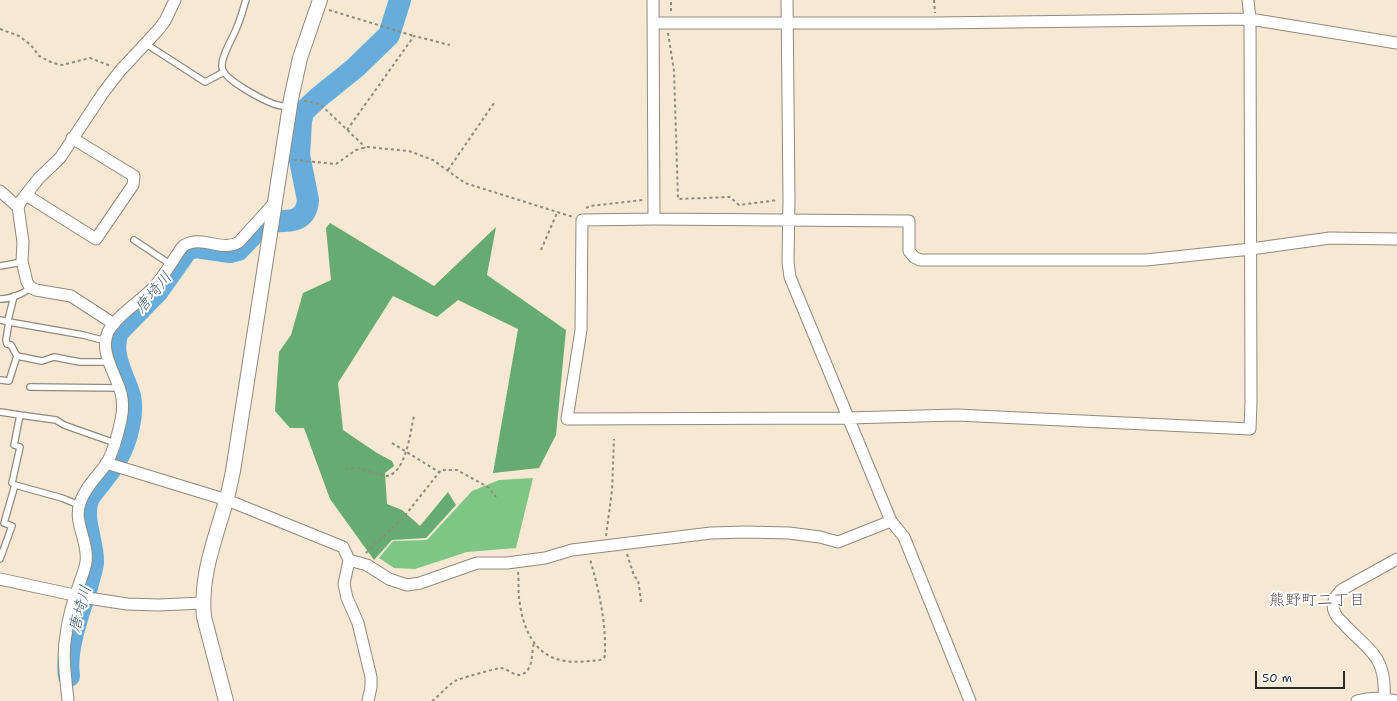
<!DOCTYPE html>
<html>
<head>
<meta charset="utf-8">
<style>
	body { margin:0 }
	#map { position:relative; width:1397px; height:701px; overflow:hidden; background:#f6e8d3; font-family:"Shantell Sans",sans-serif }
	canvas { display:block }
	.scale { position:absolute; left:1255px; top:671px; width:90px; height:18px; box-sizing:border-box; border:2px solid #2b2b2b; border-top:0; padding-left:5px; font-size:12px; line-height:14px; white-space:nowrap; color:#2b2b2b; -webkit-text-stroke:3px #fff; paint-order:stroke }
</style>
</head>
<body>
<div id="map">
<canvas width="1397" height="701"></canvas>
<div class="scale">50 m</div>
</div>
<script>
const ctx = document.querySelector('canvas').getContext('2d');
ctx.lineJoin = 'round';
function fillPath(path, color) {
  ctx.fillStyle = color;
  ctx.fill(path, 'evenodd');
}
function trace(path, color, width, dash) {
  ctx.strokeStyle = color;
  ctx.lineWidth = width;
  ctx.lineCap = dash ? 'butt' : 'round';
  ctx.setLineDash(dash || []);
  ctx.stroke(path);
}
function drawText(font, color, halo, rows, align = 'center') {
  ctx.font = font + ' "Shantell Sans","Klee One",sans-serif';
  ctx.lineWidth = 4;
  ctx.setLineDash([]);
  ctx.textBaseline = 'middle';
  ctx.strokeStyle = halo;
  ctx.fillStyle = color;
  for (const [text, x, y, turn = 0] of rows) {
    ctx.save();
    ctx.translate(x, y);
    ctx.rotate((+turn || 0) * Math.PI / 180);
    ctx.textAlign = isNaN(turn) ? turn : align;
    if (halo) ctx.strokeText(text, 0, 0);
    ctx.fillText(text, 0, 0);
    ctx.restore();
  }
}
fillPath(new Path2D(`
	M 533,478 L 516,548 L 467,552 L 415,569 L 394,568 L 379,558 L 393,541 L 427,540 L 472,491 L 499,480 Z`), '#7ec683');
fillPath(new Path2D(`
	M 330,223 L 434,286 L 496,227 L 487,275 L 566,330 L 556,435 L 539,468 L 493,473 L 518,329 L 458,300 L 437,317 L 393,296 L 338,383 L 343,430 L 377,453 L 392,461 L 394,466 L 385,473 L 387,504 L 402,510 L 420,526 L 448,492 L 456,505 L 426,538 L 392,540 L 374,560 L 330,499 L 304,428 L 290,428 L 275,411 L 279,352 L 291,335 L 303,293 L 331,280 L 326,228 Z`), '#66ab71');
trace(new Path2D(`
	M 69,676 C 65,648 79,614 87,587 C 89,579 92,571 93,563 C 94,543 81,519 88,500 C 91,493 99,485 104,478 C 116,463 125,446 129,426 C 131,417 132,406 130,396 C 124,375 109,355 118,332 L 158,291 L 187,250 L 195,247 L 230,252 L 238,250 L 266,221 C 285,221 306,225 308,200 L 299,155 L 301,121 L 303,112 L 319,97 L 355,68 L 389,35 L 400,0`), '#66addc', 22);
const service = new Path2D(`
	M 246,0 C 243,9 241,18 237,27 C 233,38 221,56 222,67 C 222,79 263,100 274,104 C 279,106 284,106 289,107
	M 146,44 L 205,82 L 224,72
	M 134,240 L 170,264
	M 0,266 L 22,262
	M 0,299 C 9,299 25,294 30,287
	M 0,320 L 9,322 L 8,320 L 14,296
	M 106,341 L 83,335 L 9,322 L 6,340 L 7,344 L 11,345 L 17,356 L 42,361 L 54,357 L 80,362 L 109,362
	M 0,380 L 9,381 L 17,356
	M 30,387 L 119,388
	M 0,412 L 20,415
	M 15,485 L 12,483 L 20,447 L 14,445 L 20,415 L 56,420 L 64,425 L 115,443
	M 0,559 L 12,526 L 4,523 L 15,485 L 62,498 L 79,505`);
const minor = new Path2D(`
	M 653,0 L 654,219
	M 787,0 L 789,199 L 788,262 L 790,277 L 891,521 L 904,537 L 970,701
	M 1248,0 L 1250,19 L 1251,402 L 1250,429 L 957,415 L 848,418 L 567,419 L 581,330 L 582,220 L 654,219 L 909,221 L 909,251 L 914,257 L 920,260 L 1146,260 L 1251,249 L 1330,238 L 1397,239
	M 653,23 L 935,23 L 1250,19 L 1397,43
	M 0,191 L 18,207
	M 26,195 L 96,239 L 133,185 L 134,176 L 72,138
	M 114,324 L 71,296 L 36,290 L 30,287 L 27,282 L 22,261 L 23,242 L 18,207 L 21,201 L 39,178 L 60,158 L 103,93 L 120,71 L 158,30 L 165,21 L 175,0
	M 106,463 L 227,500 L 343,547 L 349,560 L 344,584 L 347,598 L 358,623 L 371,677 L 371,687 L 368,701
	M 349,560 L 367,565 L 389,579 L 407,585 L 420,583 L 477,563 L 507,563 L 545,558 L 572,550 L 711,533 L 746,532 L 789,533 L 820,537 L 838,542 L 891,521
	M 0,579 L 88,598 L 127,604 L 159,605 L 203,603
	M 1384,698 C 1385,684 1384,671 1377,659 C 1368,645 1353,635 1343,623 C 1340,620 1336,617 1335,613 C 1330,604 1336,594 1343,589 L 1397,559
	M 68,701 C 66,679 62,656 66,635 C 68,618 73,601 79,585 C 81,578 85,570 86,562 C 89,542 73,522 80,503 C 85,487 98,476 107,463 C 114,450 118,434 121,420 C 123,411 123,401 121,393 C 116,374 99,352 108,332 C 116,316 141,301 153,288 C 165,276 173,259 183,246 C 203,234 221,253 239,242 L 275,202
	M 1357,701 C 1371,697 1382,697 1396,701`);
const tertiary = new Path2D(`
	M 226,701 L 204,617 C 200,576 215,540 226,501 C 229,491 231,481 233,471 L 291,99 L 300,58 L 320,0`);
trace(service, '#908a7f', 8);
trace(minor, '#908a7f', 13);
trace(tertiary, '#908a7f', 16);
trace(new Path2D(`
	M 934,0 L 935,13
	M 329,10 L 414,36
	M 671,11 L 671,0
	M 0,29 L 19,36 L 31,45 L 39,56 L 53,63 L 62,65 L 90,58 L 111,66
	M 668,33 L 674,71 L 678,199 L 730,197 L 739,205 L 778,200
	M 304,101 L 320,104 L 362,144 L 365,148
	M 347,130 L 414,36 L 450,45
	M 294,160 L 336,164 L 356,150 L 367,147 L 409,151 L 433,160 L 465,183 L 573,217
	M 448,170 L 494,103
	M 586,208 L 590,206 L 643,200
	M 541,250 L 557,213
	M 392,443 L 439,472
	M 345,469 L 357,468 L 386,476 C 406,474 410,433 414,416
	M 606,536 L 612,491 L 614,439
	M 366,553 L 375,544 L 403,518 L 441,470 L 457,470 L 488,487 L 496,497
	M 627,554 L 634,576 L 638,580 L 641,600 L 640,604
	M 518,572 C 519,580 518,589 519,597 C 522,626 533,657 566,661 C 577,663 589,661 600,660 L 604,658 L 605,655 C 606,622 599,590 590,559
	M 432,701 C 440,695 447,686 455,681 C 461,678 494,669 500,668 C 508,668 515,678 523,674 C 534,668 531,653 534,643`), '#908a7f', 2, [3, 3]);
trace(service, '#fff', 5.5);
trace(minor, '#fff', 11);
trace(tertiary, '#fff', 14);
drawText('italic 16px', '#435f72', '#fff', [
	["唐埼川",154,293,-50],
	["唐埼川",81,609,-75]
]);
drawText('16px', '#635259', '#fff', [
	["熊野町二丁目",1317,601]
]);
</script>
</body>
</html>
